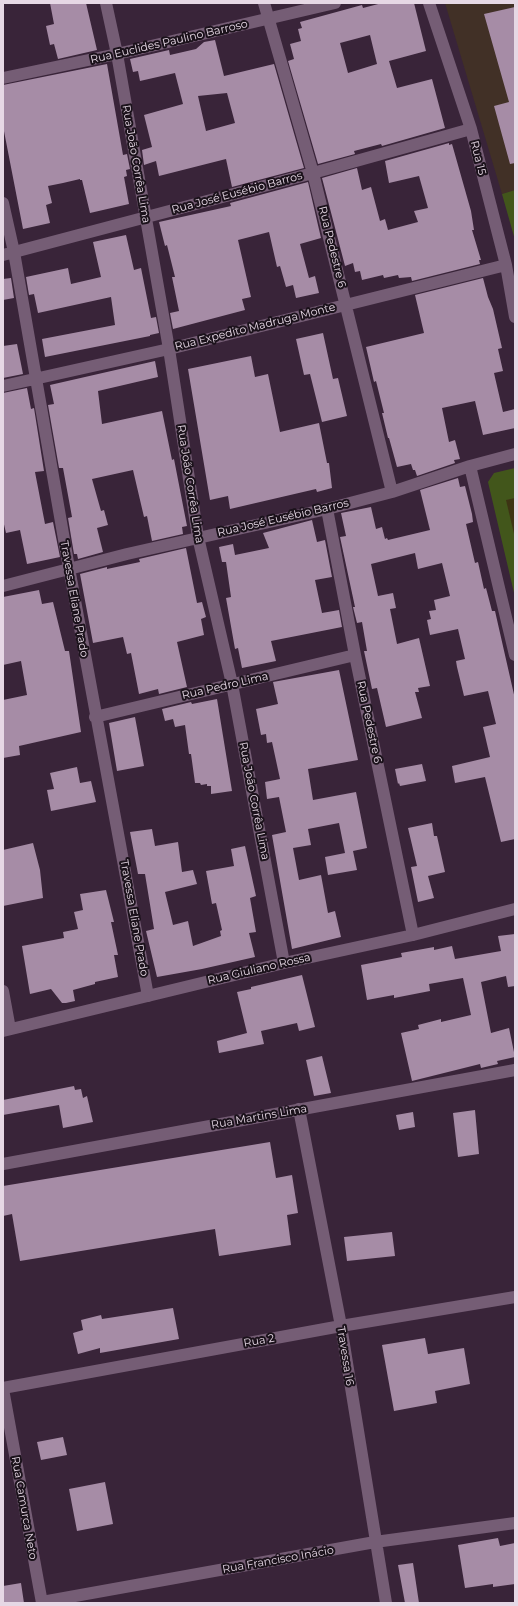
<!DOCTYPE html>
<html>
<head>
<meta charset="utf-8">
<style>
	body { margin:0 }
	#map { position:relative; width:518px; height:1606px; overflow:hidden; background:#392439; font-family:Montserrat,sans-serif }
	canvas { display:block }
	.frame { position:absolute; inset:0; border:4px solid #e6d8e5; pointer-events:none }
</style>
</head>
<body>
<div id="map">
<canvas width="518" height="1606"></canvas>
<div class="frame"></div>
</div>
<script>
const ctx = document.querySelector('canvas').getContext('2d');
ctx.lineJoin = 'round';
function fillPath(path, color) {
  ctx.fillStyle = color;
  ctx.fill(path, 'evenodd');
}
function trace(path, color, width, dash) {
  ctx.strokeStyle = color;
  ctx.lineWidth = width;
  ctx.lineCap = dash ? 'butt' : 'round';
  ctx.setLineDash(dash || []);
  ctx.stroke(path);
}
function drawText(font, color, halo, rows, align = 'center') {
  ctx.font = font + ' Montserrat,sans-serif';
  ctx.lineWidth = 4;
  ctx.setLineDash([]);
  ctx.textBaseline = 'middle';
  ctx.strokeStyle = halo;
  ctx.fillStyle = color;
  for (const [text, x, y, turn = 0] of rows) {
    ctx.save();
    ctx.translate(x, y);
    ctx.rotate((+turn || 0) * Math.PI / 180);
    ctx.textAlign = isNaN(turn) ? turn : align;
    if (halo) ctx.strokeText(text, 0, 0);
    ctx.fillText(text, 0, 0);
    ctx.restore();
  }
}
fillPath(new Path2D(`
	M 445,3 L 515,3 L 515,190 L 502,194 Z`), '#413026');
fillPath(new Path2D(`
	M 515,190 L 515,240 L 502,194 Z
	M 515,468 L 515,597 L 488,482 L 494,473 Z`), '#42561b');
fillPath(new Path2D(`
	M 515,498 L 515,538 L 506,500 Z`), '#3d3414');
fillPath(new Path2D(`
	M 50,3 L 86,3 L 97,50 L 58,59 L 54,44 L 50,45 L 46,26 L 54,24 Z
	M 382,3 L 414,3 L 426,51 L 389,61 L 397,88 L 432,79 L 445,128 L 382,146 L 381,144 L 354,151 L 355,154 L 318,164 L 288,61 L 294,59 L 290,44 L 301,41 L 298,29 L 302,28 L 300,22 L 362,5 L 363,8 ZM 370,35 L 377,64 L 348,73 L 340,43 Z
	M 515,7 L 515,163 L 510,164 L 494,106 L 509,102 L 484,14 Z
	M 215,40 L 224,76 L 274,64 L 304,168 L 232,187 L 226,159 L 159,176 L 156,161 L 144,165 L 142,150 L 152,147 L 144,115 L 183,104 L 175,73 L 140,81 L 138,71 L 133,72 L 130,59 L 169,50 L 170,55 L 196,49 L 204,42 ZM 227,93 L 235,123 L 206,131 L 198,96 Z
	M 107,64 L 123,155 L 127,154 L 130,169 L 126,170 L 127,176 L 124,177 L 129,204 L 90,213 L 82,180 L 80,180 L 80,179 L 63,183 L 48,186 L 52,203 L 46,205 L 50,223 L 23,229 L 3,126 L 3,85 Z
	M 449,143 L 449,145 L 452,144 L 471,211 L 474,230 L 472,230 L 481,260 L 479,260 L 480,264 L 412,281 L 411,277 L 399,278 L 398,275 L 384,278 L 383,275 L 362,280 L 360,271 L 355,272 L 353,263 L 345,266 L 322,178 L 357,168 L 362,190 L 371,187 L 380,221 L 385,219 L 388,230 L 418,222 L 414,211 L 428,208 L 419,176 L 389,183 L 385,161 Z
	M 308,182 L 321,238 L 300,244 L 309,278 L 315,276 L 319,293 L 296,298 L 293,285 L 286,287 L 280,266 L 277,267 L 269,232 L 238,240 L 251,297 L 242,299 L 245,310 L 173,329 L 170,313 L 179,311 L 172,277 L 175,277 L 167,245 L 165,246 L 159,222 L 231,206 L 230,203 Z
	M 126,235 L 134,270 L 141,268 L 151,318 L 156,317 L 159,333 L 150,335 L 150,336 L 45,357 L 42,339 L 115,325 L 111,297 L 38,313 L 34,294 L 29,295 L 26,277 L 68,268 L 71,284 L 101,277 L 93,242 Z
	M 11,278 L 14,298 L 3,300 L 3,279 Z
	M 483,278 L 488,297 L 493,309 L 502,348 L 498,349 L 503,371 L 494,373 L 503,412 L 515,409 L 515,428 L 483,435 L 475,401 L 442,408 L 449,442 L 455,440 L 460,459 L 454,460 L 455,463 L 417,476 L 415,470 L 413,470 L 411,464 L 397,467 L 389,438 L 388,438 L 382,413 L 384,413 L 376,381 L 374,382 L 366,347 L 424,333 L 415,295 Z
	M 323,333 L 333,379 L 338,378 L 347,416 L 322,422 L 310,374 L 304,375 L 296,339 Z
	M 17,344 L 23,374 L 3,378 L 3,346 Z
	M 251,356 L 255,377 L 268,374 L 280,432 L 319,423 L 327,463 L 329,463 L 332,488 L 317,492 L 316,489 L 230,509 L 228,496 L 210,500 L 188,369 Z
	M 155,361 L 158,377 L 98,391 L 102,424 L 162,411 L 172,460 L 174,459 L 187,526 L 182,527 L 183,534 L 152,541 L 147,516 L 144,517 L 133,470 L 92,479 L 101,511 L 104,510 L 108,525 L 97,528 L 103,552 L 78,559 L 77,554 L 74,554 L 68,518 L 72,517 L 63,468 L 59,468 L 48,405 L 54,404 L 50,385 Z
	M 27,388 L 31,409 L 34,408 L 44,471 L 35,472 L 45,524 L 53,522 L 60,557 L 27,564 L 20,530 L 6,533 L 3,520 L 3,393 Z
	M 458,478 L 460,487 L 465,486 L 472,514 L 473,522 L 466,524 L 475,563 L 478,562 L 484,589 L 486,588 L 492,611 L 495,611 L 515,699 L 515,839 L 501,842 L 485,777 L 455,783 L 452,766 L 490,757 L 483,727 L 496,724 L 488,691 L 464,696 L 457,667 L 456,661 L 465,659 L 458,629 L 430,635 L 427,620 L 431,619 L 429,611 L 436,610 L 434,600 L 450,596 L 442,563 L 418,569 L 415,553 L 371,564 L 378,596 L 393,593 L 396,608 L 390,609 L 397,644 L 419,638 L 430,686 L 418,688 L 419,692 L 415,692 L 422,718 L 386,727 L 377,688 L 372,689 L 364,651 L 367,651 L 362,622 L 357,623 L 353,607 L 355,607 L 340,537 L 346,536 L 341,513 L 371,507 L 376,529 L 382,527 L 385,539 L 387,538 L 388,540 L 430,530 L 420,490 Z
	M 312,520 L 317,542 L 325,540 L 332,577 L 315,580 L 322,613 L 339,610 L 342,627 L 271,641 L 276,661 L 242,668 L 238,648 L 235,649 L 226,598 L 231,597 L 226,562 L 222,562 L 219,547 L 233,544 L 235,555 L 269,548 L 263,533 Z
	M 186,548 L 197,603 L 202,602 L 206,617 L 201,619 L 204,635 L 177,642 L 187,687 L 159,694 L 158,689 L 139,694 L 131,653 L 127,654 L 123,637 L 93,643 L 80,574 L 107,567 L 107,569 L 140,562 L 139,559 Z
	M 39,590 L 42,604 L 53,602 L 65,651 L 69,651 L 81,732 L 19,746 L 20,755 L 3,758 L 3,700 L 27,695 L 21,661 L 3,665 L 3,597 Z
	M 339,670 L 358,760 L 308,769 L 313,800 L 356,792 L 367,848 L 353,851 L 357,870 L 328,875 L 325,857 L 345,853 L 339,823 L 308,829 L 311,845 L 293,848 L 299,880 L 321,875 L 328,913 L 335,911 L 341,937 L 292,949 L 272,835 L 286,832 L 279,797 L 267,799 L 265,782 L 280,779 L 272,742 L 267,743 L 266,734 L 261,735 L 256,709 L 278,704 L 273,682 Z
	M 217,699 L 232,791 L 211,794 L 211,786 L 207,786 L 207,784 L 201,785 L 200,783 L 195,783 L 191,754 L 189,754 L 185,725 L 175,727 L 173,719 L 165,721 L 162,709 L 191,702 L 192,704 Z
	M 135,717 L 144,766 L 117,771 L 109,723 Z
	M 422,764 L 426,781 L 400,786 L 399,783 L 398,784 L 395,769 Z
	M 77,767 L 80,783 L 91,781 L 96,802 L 51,811 L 47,790 L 54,789 L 50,773 Z
	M 432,823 L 434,836 L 437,836 L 445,872 L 428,876 L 434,898 L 418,902 L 411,867 L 417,866 L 408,828 Z
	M 152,829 L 155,846 L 178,842 L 182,872 L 193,870 L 197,884 L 165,892 L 173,925 L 188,921 L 193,946 L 221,936 L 220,931 L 222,930 L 216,903 L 212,904 L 206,871 L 234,866 L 231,849 L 245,846 L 256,896 L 250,898 L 256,932 L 249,933 L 255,957 L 202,969 L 157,977 L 146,931 L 154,929 L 145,874 L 138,874 L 130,832 Z
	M 33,843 L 40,870 L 43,898 L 3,906 L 3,850 Z
	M 106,890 L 114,922 L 111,922 L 118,955 L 114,955 L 118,977 L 95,982 L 95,984 L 73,990 L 75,1001 L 66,1003 L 62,1003 L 51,989 L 30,994 L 22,946 L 64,938 L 63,932 L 78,929 L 74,912 L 83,910 L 80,894 Z
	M 515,934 L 515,986 L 508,987 L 506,976 L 481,982 L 491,1033 L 509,1028 L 515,1057 L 497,1061 L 498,1064 L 481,1068 L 480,1064 L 412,1081 L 401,1033 L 419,1029 L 418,1025 L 441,1019 L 441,1022 L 471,1015 L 463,978 L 429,984 L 430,991 L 394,998 L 394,995 L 367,1000 L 361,965 L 402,957 L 401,953 L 434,947 L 434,950 L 452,946 L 455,959 L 501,951 L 498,936 Z
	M 302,975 L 315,1027 L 299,1031 L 297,1023 L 261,1031 L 264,1044 L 219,1053 L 217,1041 L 247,1033 L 237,992 L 251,989 L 251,987 Z
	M 322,1056 L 331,1093 L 314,1096 L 306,1060 Z
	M 74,1086 L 75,1090 L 81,1089 L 83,1098 L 87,1096 L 93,1122 L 63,1128 L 59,1105 L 3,1115 L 3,1100 Z
	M 475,1110 L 479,1154 L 458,1157 L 453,1113 Z
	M 413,1112 L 415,1127 L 399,1130 L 396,1115 Z
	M 270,1142 L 276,1178 L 292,1175 L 298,1213 L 287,1215 L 291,1245 L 219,1256 L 215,1229 L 20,1261 L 12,1214 L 3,1216 L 3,1186 Z
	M 392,1232 L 395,1256 L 347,1261 L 344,1237 Z
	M 173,1308 L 179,1339 L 100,1353 L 100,1348 L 78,1354 L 73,1333 L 83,1330 L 81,1320 L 101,1315 L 102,1319 Z
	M 425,1338 L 428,1354 L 464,1348 L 470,1384 L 435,1391 L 437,1403 L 394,1411 L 382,1345 Z
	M 63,1437 L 67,1455 L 41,1460 L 37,1442 Z
	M 105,1482 L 113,1524 L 77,1531 L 69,1489 Z
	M 498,1538 L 500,1546 L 515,1543 L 515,1584 L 493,1587 L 493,1584 L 465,1588 L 458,1545 Z
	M 413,1563 L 419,1603 L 405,1603 L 398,1565 Z
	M 21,1583 L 24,1603 L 3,1603 L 3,1586 Z`), '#a68ca6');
trace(new Path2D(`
	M 106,3 L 117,54 L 169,349 L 198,537 L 232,684 L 284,963
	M 264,3 L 313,173 L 392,492
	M 429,3 L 471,129 L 506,265 L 515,317
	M 3,78 L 117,54 L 335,3
	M 3,203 L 14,252 L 69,568 L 148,996
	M 3,255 L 313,173 L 471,129
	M 3,386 L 169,349 L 506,265
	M 470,466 L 515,655
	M 327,509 L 355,655 L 413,935
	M 3,586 L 127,554 L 327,509 L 392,492 L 470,466 L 515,454
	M 95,717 L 355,655
	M 3,991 L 10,1029
	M 3,1031 L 284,963 L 413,935 L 515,909
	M 299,1109 L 341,1326 L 386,1603
	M 3,1164 L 515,1070
	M 3,1388 L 341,1326 L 515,1297
	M 3,1389 L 42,1603
	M 42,1602 L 375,1542 L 515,1523`), '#755d75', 12);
drawText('11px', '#e6d8e5', '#1b121b', [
	["Rua Euclides Paulino Barroso",169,42,-13],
	["Rua 15",478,158,76],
	["Rua João Corrêa Lima",136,164,80],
	["Rua José Eusébio Barros",237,193,-15],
	["Rua Pedestre 6",332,247,76],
	["Rua Expedito Madruga Monte",255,327,-14],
	["Rua João Corrêa Lima",190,484,81],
	["Rua José Eusébio Barros",283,518,-13],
	["Travessa Eliane Prado",74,599,80],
	["Rua Pedro Lima",225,686,-13],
	["Rua Pedestre 6",369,722,78],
	["Rua João Corrêa Lima",254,801,79],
	["Travessa Eliane Prado",134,918,80],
	["Rua Giuliano Rossa",259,969,-13],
	["Rua Martins Lima",259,1117,-10],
	["Rua 2",259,1341,-10],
	["Travessa 16",345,1356,81],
	["Rua Camurca Neto",24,1508,80],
	["Rua Francisco Inácio",278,1560,-10]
]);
</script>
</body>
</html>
